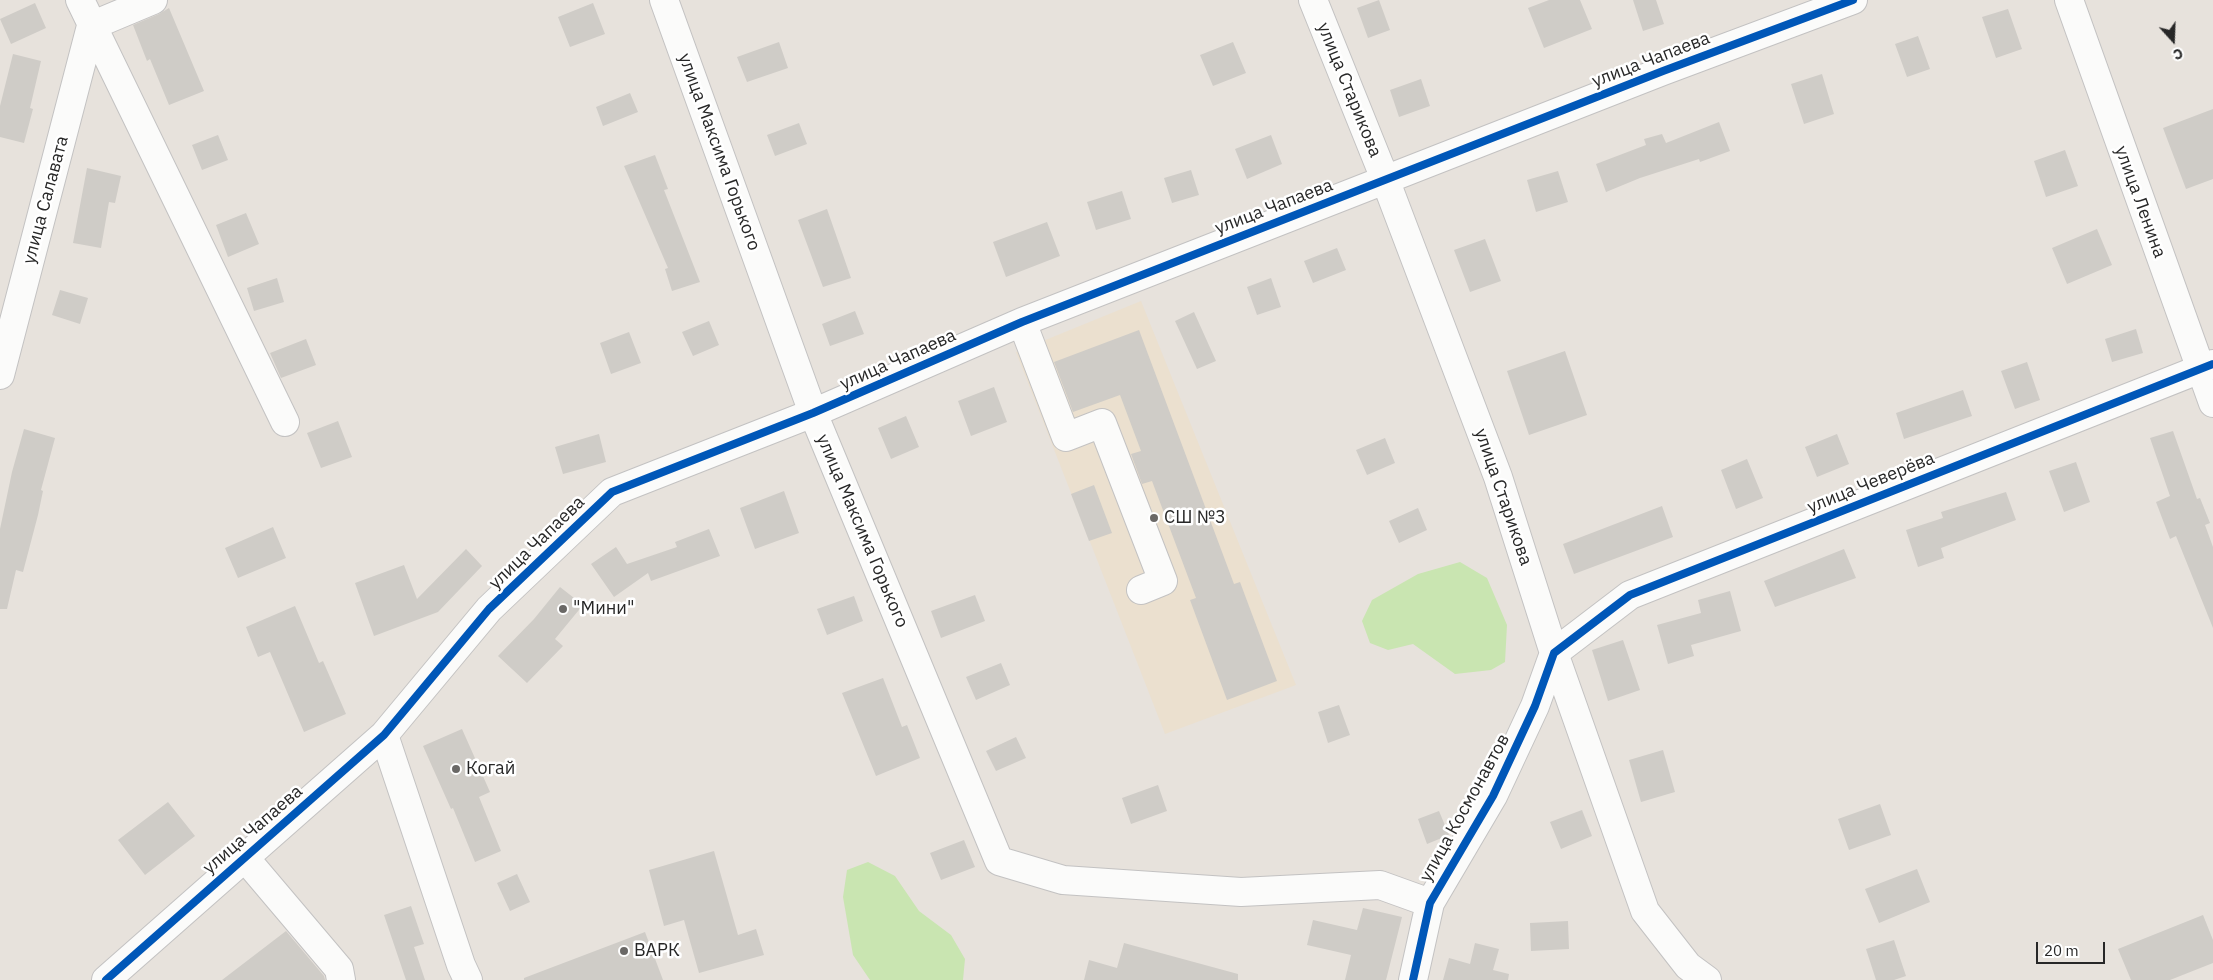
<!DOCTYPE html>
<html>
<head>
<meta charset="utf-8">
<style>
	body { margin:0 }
	#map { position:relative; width:2213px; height:980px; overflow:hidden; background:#e7e2dc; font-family:"IBM Plex Sans",sans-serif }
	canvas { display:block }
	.north { position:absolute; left:2148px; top:15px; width:50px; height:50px; -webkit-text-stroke:4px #fff; paint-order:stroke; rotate:160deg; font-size:14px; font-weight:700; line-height:20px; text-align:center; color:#272727 }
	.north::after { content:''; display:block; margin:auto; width:18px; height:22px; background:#272727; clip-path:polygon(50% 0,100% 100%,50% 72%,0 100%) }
	.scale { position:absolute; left:2036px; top:942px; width:69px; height:22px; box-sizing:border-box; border:2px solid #272727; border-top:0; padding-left:6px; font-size:15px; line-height:18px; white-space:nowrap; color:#272727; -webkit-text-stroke:4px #fff; paint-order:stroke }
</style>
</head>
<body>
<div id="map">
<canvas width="2213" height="980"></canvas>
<div class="north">С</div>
<div class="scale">20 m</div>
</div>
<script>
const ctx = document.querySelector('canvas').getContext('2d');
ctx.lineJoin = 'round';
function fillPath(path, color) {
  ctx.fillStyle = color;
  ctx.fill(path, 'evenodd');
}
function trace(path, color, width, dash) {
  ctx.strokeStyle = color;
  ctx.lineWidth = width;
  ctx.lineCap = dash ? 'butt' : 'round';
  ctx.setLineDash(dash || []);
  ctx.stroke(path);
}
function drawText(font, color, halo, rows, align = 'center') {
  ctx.font = font + ' "IBM Plex Sans",sans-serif';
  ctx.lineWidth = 5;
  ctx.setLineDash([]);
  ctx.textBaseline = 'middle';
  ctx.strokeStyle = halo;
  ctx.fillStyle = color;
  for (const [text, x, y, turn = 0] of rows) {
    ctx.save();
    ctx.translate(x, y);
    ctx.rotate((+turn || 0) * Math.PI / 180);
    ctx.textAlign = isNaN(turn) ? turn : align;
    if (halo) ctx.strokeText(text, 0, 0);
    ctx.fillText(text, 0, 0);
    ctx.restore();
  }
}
fillPath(new Path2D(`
	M 1141,301 L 1296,685 L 1165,734 L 1016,352 Z`), '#ebe0cf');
fillPath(new Path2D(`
	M 1460,562 L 1487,578 L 1507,625 L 1505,662 L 1491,670 L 1455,674 L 1413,644 L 1388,650 L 1370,643 L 1362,621 L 1372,600 L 1418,574 Z
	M 868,862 L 895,876 L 919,911 L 951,935 L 965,959 L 963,980 L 870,980 L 853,955 L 843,897 L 847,870 Z`), '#c9e5b1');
fillPath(new Path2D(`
	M 1379,0 L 1390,30 L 1368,38 L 1357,8 Z
	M 1549,0 L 1580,0 L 1592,29 L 1544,48 L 1528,8 Z
	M 1633,0 L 1656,0 L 1664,24 L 1643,31 Z
	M 35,3 L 46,28 L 11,44 L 0,19 Z
	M 593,3 L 605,34 L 570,47 L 558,17 Z
	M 169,8 L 204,91 L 169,105 L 150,59 L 147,61 L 133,25 L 159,14 Z
	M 2008,9 L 2022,49 L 1996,58 L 1982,17 Z
	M 1918,36 L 1930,69 L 1907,77 L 1895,44 Z
	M 779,42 L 788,68 L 747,82 L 737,57 Z
	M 1233,42 L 1246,73 L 1213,86 L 1200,55 Z
	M 13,54 L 41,61 L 30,108 L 33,109 L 24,143 L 0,137 L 0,106 Z
	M 1822,74 L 1834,114 L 1804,124 L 1791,84 Z
	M 1421,79 L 1430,106 L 1399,117 L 1390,90 Z
	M 630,93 L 638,112 L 603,126 L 596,107 Z
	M 2213,109 L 2213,179 L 2186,189 L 2163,128 Z
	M 1719,122 L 1730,151 L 1700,162 L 1699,159 L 1640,178 L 1606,192 L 1596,164 L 1646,145 L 1644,139 L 1662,134 L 1666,143 Z
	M 799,123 L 807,144 L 775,156 L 767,135 Z
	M 218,135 L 228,160 L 202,170 L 192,145 Z
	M 1271,135 L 1282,164 L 1247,179 L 1235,149 Z
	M 2065,150 L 2078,186 L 2046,197 L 2034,161 Z
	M 655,155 L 668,189 L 664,190 L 700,282 L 672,291 L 665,269 L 668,268 L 624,166 Z
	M 87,168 L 121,176 L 115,203 L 109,202 L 101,248 L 73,243 Z
	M 1191,170 L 1199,195 L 1172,203 L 1164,178 Z
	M 1558,171 L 1568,202 L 1536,212 L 1527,180 Z
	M 1122,191 L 1131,219 L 1096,230 L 1087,202 Z
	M 827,209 L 851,278 L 823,287 L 798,220 Z
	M 246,213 L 259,244 L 228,257 L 216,225 Z
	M 1047,222 L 1060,256 L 1006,277 L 993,242 Z
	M 2097,229 L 2112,265 L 2067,284 L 2052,248 Z
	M 1485,239 L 1501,281 L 1470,292 L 1454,250 Z
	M 1337,248 L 1346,270 L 1313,283 L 1304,261 Z
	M 277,278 L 284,302 L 254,311 L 247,288 Z
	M 1271,278 L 1281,307 L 1257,315 L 1247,287 Z
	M 60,290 L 88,298 L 80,324 L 52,315 Z
	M 855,311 L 864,334 L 830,346 L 822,324 Z
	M 1194,312 L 1216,361 L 1197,369 L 1175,321 Z
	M 709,321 L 719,345 L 693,356 L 682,332 Z
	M 2136,329 L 2143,353 L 2112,362 L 2105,339 Z
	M 1139,330 L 1234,584 L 1240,582 L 1277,681 L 1227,700 L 1190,600 L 1196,598 L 1152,481 L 1142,484 L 1131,454 L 1141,451 L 1120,395 L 1073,412 L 1054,362 Z
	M 629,332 L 641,363 L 611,374 L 600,343 Z
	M 306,339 L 316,365 L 281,378 L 270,353 Z
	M 1565,351 L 1587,415 L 1529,435 L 1507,371 Z
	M 2027,362 L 2040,400 L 2015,409 L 2001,371 Z
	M 994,387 L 1007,422 L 971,436 L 958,401 Z
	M 1963,390 L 1972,416 L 1904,439 L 1896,413 Z
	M 906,416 L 919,447 L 891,459 L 878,428 Z
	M 338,421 L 352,457 L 321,468 L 307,433 Z
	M 24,429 L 55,438 L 41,490 L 43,491 L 38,515 L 23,572 L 16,570 L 7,609 L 0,609 L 0,529 L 12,472 Z
	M 2173,431 L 2197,499 L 2200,498 L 2210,523 L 2205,525 L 2213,547 L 2213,628 L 2176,536 L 2170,539 L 2156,502 L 2170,496 L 2150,438 Z
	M 599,434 L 606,462 L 563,474 L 555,447 Z
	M 1837,434 L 1849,464 L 1817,477 L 1805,447 Z
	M 1385,438 L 1395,463 L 1367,475 L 1356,450 Z
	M 1747,459 L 1763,498 L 1736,509 L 1721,470 Z
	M 2076,462 L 2090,502 L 2064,512 L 2049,471 Z
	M 1094,485 L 1112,533 L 1089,541 L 1071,494 Z
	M 784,491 L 799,533 L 755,549 L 740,508 Z
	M 2006,492 L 2016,520 L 1941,548 L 1944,558 L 1918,567 L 1906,530 L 1943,518 L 1941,512 Z
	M 1662,506 L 1673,537 L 1574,574 L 1563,544 Z
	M 1418,508 L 1427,530 L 1399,543 L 1389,521 Z
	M 273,527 L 286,558 L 238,578 L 225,548 Z
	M 709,529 L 720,556 L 651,581 L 648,573 L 614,597 L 591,564 L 616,547 L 627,564 L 677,547 L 675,542 Z
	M 466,549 L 482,566 L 438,612 L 374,636 L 355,583 L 404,565 L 417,599 Z
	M 1844,549 L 1856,578 L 1775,607 L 1764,581 Z
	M 560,587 L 583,605 L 555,639 L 563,646 L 527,683 L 498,656 L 534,619 Z
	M 1730,591 L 1741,631 L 1691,645 L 1694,656 L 1668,664 L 1657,625 L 1701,613 L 1698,600 Z
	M 975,595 L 985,621 L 941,638 L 931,611 Z
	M 854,596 L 863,621 L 827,635 L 817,609 Z
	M 295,606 L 319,663 L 323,661 L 346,714 L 304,732 L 270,652 L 258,657 L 246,627 Z
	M 1623,640 L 1640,690 L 1608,701 L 1592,650 Z
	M 1001,663 L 1010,685 L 976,700 L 966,677 Z
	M 883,678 L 902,727 L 907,725 L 920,758 L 876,776 L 842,693 Z
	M 1339,705 L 1350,735 L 1328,743 L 1318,712 Z
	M 462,729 L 490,792 L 479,797 L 501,851 L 475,862 L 453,808 L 451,809 L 423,746 Z
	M 1016,737 L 1026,758 L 996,771 L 986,751 Z
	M 1663,750 L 1675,792 L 1641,802 L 1629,760 Z
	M 1158,785 L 1167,811 L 1131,824 L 1122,798 Z
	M 168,802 L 195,836 L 145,875 L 118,840 Z
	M 1880,804 L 1891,835 L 1849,850 L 1838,819 Z
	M 1582,810 L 1592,836 L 1561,849 L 1550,822 Z
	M 1439,811 L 1449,835 L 1427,844 L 1418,819 Z
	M 964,840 L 975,867 L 941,880 L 930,853 Z
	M 714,851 L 738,935 L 756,929 L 764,955 L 699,973 L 684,920 L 664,926 L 649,870 Z
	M 1917,869 L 1930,902 L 1879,923 L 1865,889 Z
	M 517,874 L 530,902 L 510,911 L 497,883 Z
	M 411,906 L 424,944 L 414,947 L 425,980 L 406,980 L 384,915 Z
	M 1363,908 L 1402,917 L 1386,980 L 1345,980 L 1351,955 L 1307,945 L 1313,920 L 1357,930 Z
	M 2203,915 L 2213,940 L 2213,963 L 2170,980 L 2131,980 L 2118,949 Z
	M 1568,921 L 1569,949 L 1531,951 L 1530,923 Z
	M 286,931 L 324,976 L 325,980 L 222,980 Z
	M 645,932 L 663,980 L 524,980 L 524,978 Z
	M 1894,940 L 1906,976 L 1894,980 L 1876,980 L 1866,949 Z
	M 1124,943 L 1238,974 L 1238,980 L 1084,980 L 1089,960 L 1117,968 Z
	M 1475,943 L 1499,949 L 1493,970 L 1509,974 L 1508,980 L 1443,980 L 1449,958 L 1470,964 Z`), '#cfccc7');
const minor = new Path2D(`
	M 80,0 L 285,422
	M 664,0 L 813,413 L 999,861 L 1063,880 L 1241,892 L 1380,885 L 1430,903
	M 1313,0 L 1385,179 L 1498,477 L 1554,653 L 1645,911 L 1688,966 L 1707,980
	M 2069,0 L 2213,403
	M 91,26 L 153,0
	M 1022,322 L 1066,437 L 1102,423 L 1163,581 L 1141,590
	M 0,375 L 91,26
	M 384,735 L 461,965 L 468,980
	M 245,858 L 339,969 L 341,980
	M 106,980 L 384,735 L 489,609 L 612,492 L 813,413 L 1022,322 L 1663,71 L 1853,0
	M 1413,980 L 1430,903 L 1493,796 L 1535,706 L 1554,653 L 1630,595 L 2213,364`);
trace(minor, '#c3c2c2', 30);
trace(minor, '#fbfbfa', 28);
trace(new Path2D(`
	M 106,980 L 384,735 L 489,609 L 612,492 L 813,413 L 1022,322 L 1663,71 L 1853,0
	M 1413,980 L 1430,903 L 1493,796 L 1535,706 L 1554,653 L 1630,595 L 2213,364`), '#0057b8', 8);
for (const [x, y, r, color] of [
	[1154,518,5,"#6a6866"],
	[563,609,5,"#6a6866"],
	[456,769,5,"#6a6866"],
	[624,951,5,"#6a6866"]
]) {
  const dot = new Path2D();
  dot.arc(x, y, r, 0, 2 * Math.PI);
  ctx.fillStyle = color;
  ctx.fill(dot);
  trace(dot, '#fff', 2);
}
drawText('18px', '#272727', '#fff', [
	["улица Чапаева",1651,60,-21],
	["улица Старикова",1349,90,68],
	["улица Максима Горького",719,152,70],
	["улица Салавата",46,200,-75],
	["улица Ленина",2140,202,70],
	["улица Чапаева",1274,207,-21],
	["улица Чапаева",898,360,-24],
	["улица Чеверёва",1871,483,-22],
	["улица Старикова",1503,497,71],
	["улица Максима Горького",862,531,67],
	["улица Чапаева",537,543,-44],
	["улица Космонавтов",1465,808,-61],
	["улица Чапаева",253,830,-41]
]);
drawText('18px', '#272727', '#fff', [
	["СШ №3",1164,518],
	["\"Мини\"",573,609],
	["Когай",466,769],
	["ВАРК",634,951]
], 'left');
</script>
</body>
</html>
